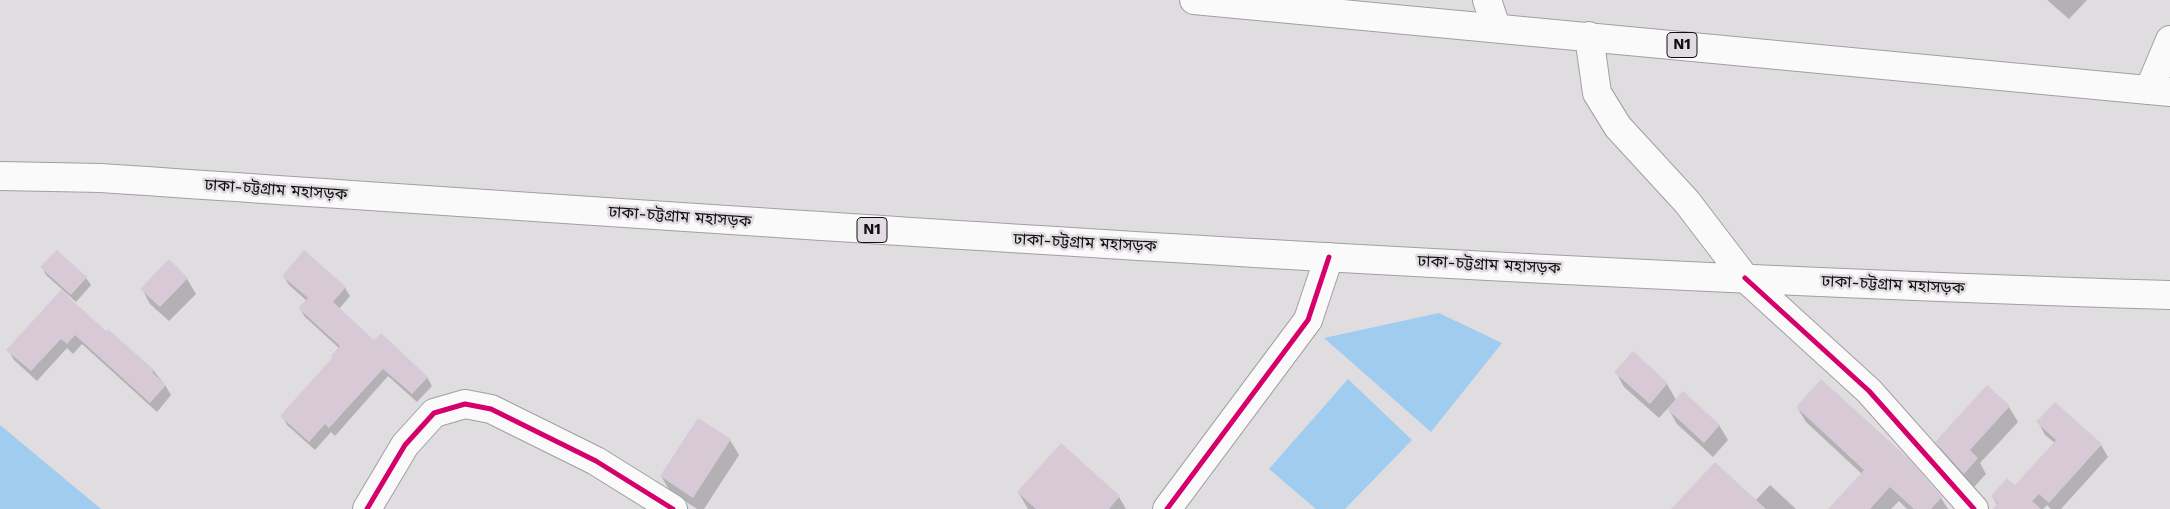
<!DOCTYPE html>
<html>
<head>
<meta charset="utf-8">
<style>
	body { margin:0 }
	canvas { display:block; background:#e0dde0 }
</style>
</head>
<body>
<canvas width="2170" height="509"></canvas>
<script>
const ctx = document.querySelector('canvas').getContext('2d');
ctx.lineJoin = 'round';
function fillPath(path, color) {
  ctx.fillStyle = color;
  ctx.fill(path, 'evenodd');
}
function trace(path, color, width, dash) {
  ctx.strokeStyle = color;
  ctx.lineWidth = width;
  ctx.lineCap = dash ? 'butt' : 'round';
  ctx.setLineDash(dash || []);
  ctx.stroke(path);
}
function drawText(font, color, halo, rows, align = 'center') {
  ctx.font = font + ' "Work Sans","Noto Sans Bengali",sans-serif';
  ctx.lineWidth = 5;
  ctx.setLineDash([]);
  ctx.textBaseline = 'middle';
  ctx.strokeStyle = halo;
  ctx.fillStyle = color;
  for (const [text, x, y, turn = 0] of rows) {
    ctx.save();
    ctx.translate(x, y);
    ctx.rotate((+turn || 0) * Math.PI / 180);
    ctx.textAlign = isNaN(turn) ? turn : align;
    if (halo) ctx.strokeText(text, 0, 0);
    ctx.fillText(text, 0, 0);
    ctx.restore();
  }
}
fillPath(new Path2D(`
	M 1439,313 L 1502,343 L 1431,432 L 1324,338 Z
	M 1348,379 L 1412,440 L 1345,509 L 1316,509 L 1269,469 Z
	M 0,425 L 101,509 L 0,509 Z`), '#a0ccf0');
fillPath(new Path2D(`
	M 2047,0 L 2087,0 L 2069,19 Z
	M 57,251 L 86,278 L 91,285 L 76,302 L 46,275 L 42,267 Z
	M 304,252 L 345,288 L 350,296 L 339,309 L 374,342 L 427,377 L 432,386 L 417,402 L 388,376 L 335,436 L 331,432 L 315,450 L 287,425 L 282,416 L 334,358 L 339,348 L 305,317 L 300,309 L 307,301 L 289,285 L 284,277 Z
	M 169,261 L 187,279 L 196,294 L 169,321 L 150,304 L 142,289 Z
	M 61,292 L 106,333 L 153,370 L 165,385 L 171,395 L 157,412 L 82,344 L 73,354 L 67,348 L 37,381 L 14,360 L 8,350 Z
	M 1633,353 L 1667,384 L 1676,400 L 1719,425 L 1728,440 L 1713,457 L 1677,424 L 1668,408 L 1659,418 L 1624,387 L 1616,372 Z
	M 1987,387 L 2009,407 L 2018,422 L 1980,463 L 1986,474 L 1973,488 L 1945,456 L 1936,442 Z
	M 1797,407 L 1941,498 L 1948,509 L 1907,509 L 1899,501 L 1891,509 L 1830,509 L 1862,474 L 1806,422 Z
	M 698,419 L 730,440 L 739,455 L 704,509 L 697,509 L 670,491 L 661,476 Z
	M 2038,422 L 2101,445 L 2108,457 L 2061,509 L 2051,509 L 2047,505 L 2043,509 L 2000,509 L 1992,496 L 2015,487 L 2055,443 L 2045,435 Z
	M 1061,445 L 1119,497 L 1126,509 L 1028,509 L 1018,492 Z
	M 1770,485 L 1796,509 L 1696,509 L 1755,501 Z`), '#0003');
fillPath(new Path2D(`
	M 57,250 L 87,277 L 71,295 L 40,267 Z
	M 304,250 L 346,287 L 333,302 L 374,340 L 381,333 L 428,377 L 412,394 L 383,369 L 329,428 L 325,424 L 309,442 L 280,416 L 332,358 L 331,356 L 340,346 L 298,308 L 308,298 L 282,276 Z
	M 169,259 L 188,278 L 160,307 L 140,289 Z
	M 61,290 L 106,331 L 108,329 L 154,370 L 152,372 L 166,385 L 150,403 L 75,335 L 67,344 L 61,339 L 31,371 L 6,350 Z
	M 1633,351 L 1668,383 L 1650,404 L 1614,372 Z
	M 1821,379 L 1909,459 L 1942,497 L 1931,509 L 1914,509 L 1890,487 L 1870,509 L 1828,509 L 1864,470 L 1796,407 Z
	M 1987,385 L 2010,406 L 1970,450 L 1978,458 L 1964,474 L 1935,442 Z
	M 1683,391 L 1720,425 L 1704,443 L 1667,409 Z
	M 2055,402 L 2102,444 L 2049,503 L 2039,494 L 2032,501 L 2041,509 L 1992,509 L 1998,503 L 1991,496 L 2007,478 L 2015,485 L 2056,440 L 2036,422 Z
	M 698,418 L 731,439 L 693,498 L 660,476 Z
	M 1061,443 L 1120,496 L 1109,509 L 1036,509 L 1017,492 Z
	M 1715,462 L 1766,509 L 1671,509 Z`), '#d7cad6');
const street = new Path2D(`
	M 1487,0 L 1496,27
	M 2149,90 L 2170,40
	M 1745,278 L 1869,391 L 1974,509
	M 367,509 L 405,445 L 434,413 L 465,404 L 491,409 L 596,461 L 673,509
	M 1167,509 L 1308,320 L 1329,257`);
const highway = new Path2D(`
	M 1194,0 L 2170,92
	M 1589,36 L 1597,93 L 1618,127 L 1687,202 L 1745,278
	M 0,176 L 101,178 C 790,224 1480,274 2170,295`);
trace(street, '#a19fa1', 30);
trace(highway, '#a19fa1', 30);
trace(street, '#fafafa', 28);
trace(highway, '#fafafa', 28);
trace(new Path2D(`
	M 1745,278 L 1869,391 L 1974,509
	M 367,509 L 405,445 L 434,413 L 465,404 L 491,409 L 596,461 L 673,509
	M 1167,509 L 1308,320 L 1329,257`), '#d6006c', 5);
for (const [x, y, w] of [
	[1682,45,30],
	[872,230,30]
]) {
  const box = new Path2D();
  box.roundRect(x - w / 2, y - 12.5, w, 25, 4);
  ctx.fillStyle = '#e1dce1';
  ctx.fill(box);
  trace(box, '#100e10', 1);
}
drawText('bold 15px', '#100e10', null, [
	["N1",1682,45],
	["N1",872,230]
]);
drawText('16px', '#100e10', '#e1dce1', [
	["ঢাকা-চট্টগ্রাম মহাসড়ক",276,190,4],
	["ঢাকা-চট্টগ্রাম মহাসড়ক",680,217,4],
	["ঢাকা-চট্টগ্রাম মহাসড়ক",1085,243,3],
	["ঢাকা-চট্টগ্রাম মহাসড়ক",1489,265,3],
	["ঢাকা-চট্টগ্রাম মহাসড়ক",1893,285,3]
]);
</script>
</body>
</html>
